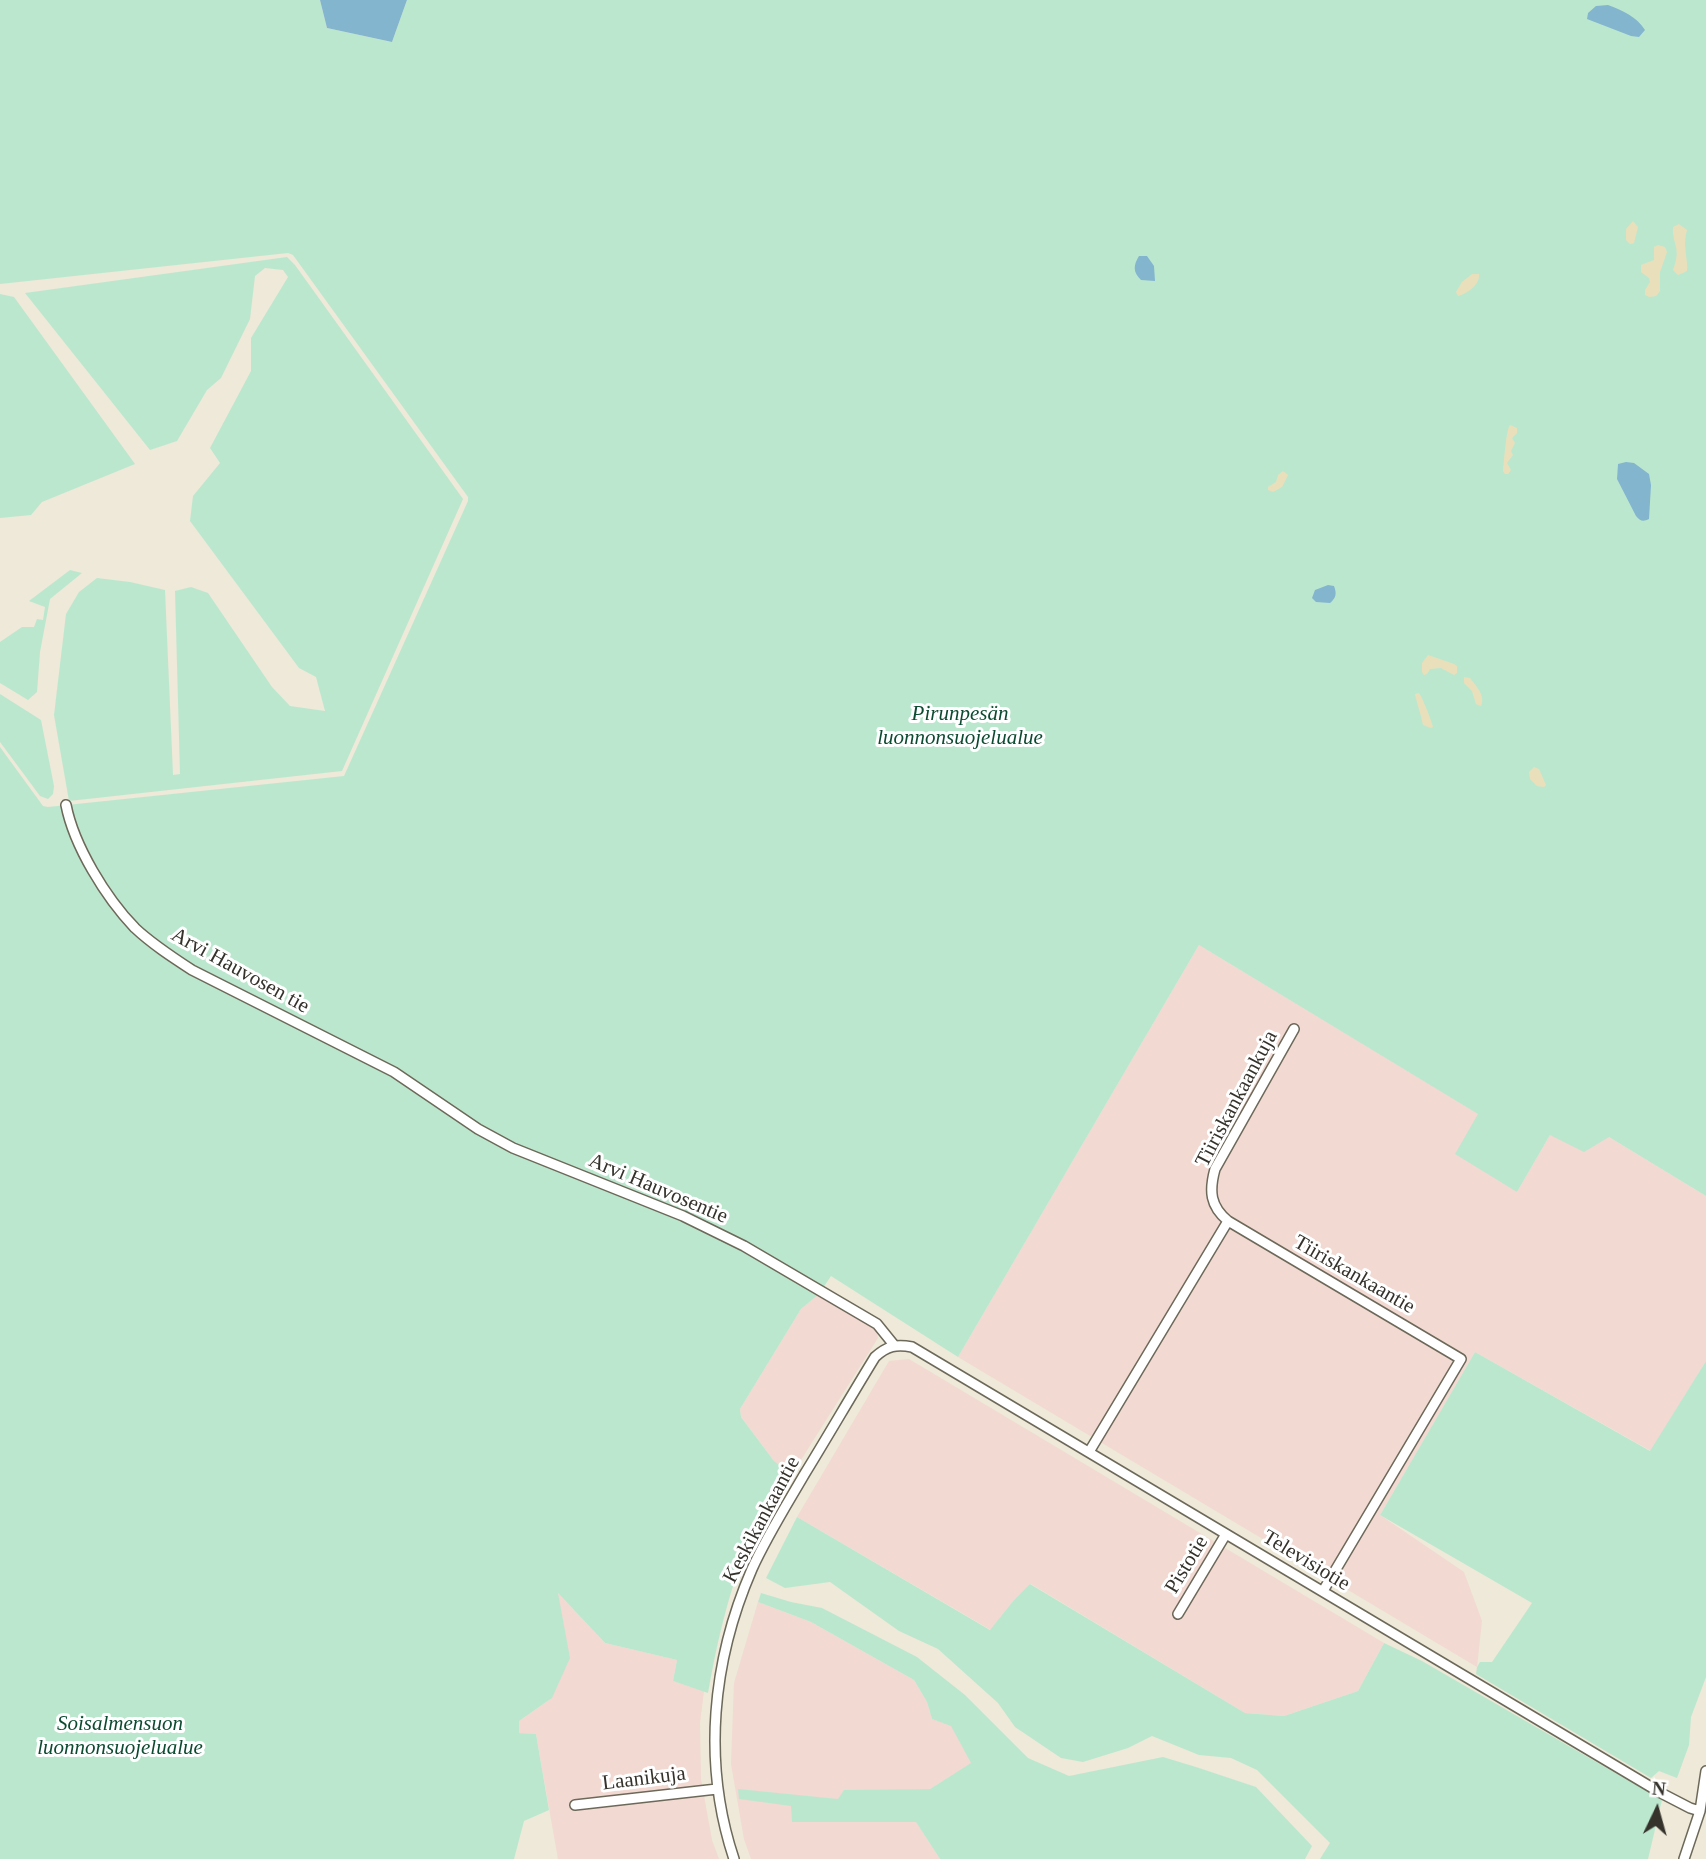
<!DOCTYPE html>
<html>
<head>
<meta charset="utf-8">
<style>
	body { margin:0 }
	#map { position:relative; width:1706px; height:1859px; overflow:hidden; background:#eee9d8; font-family:Georgia,serif }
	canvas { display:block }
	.north { position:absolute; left:1622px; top:1775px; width:70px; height:70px; -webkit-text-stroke:5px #fff; paint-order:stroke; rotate:5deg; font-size:19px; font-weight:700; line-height:28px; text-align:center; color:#34322b }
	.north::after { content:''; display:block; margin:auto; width:24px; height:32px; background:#34322b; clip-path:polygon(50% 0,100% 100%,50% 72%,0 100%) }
</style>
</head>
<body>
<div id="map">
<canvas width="1706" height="1859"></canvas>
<div class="north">N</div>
</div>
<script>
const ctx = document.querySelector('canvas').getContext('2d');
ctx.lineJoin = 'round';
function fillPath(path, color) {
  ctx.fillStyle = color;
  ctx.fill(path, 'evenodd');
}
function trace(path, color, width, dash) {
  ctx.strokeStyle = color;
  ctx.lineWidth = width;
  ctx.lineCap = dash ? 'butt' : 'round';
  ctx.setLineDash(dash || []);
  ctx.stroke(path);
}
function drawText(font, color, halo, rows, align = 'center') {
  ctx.font = font + ' Georgia,serif';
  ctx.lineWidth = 6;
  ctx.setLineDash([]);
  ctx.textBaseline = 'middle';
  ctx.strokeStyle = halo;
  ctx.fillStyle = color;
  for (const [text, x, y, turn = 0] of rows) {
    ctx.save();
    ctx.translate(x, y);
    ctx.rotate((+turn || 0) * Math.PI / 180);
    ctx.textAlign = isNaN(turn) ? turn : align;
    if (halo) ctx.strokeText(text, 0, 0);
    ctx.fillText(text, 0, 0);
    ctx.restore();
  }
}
fillPath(new Path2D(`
	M 1199,945 L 1479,1114 L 1517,1192 L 1550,1135 L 1609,1137 L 1706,1196 L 1706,1361 L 1651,1451 L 1475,1352 L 1380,1515 L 1464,1572 L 1482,1621 L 1477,1667 L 958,1357 Z
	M 819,1294 L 870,1324 L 876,1330 L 878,1338 L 792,1474 L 774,1461 L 741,1417 L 740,1409 L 801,1309 Z
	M 909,1359 L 1384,1643 L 1358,1691 L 1284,1716 L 1245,1713 L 1031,1584 L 1014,1600 L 991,1630 L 797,1517 L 889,1361 Z
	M 557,1592 L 605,1643 L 677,1660 L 673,1681 L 704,1691 L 700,1723 L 701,1779 L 712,1840 L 719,1859 L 558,1859 L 536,1734 L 519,1733 L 519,1721 L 552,1698 Z
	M 758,1602 L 811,1622 L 914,1680 L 927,1702 L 932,1719 L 951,1725 L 972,1763 L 930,1789 L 896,1790 L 940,1859 L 751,1859 L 744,1839 L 731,1764 L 734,1683 Z`), '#f2d9d2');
fillPath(new Path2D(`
	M 0,0 L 320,0 L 327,28 L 392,42 L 407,0 L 1706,0 L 1706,1196 L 1609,1137 L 1584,1152 L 1550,1135 L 1517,1192 L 1455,1154 L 1478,1114 L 1199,945 L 958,1357 L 831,1276 L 819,1294 L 801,1309 L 740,1409 L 741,1417 L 774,1461 L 792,1474 C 780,1493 764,1512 754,1533 C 730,1583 718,1638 708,1693 L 673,1681 L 677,1660 L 605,1643 L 558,1593 L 570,1658 L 552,1698 L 519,1721 L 519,1733 L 536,1734 L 549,1810 L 524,1821 L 514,1859 L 0,1859 L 0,747 L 43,806 L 48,807 L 344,776 L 468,501 L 468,497 L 293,255 L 288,253 L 0,284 Z
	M 287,257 L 295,265 L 463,499 L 342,771 L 69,801 L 54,715 L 66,614 L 79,592 L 97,578 L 130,582 L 165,590 L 173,775 L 180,774 L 175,591 L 191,587 L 208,593 L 272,687 L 290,706 L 325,711 L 316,677 L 299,668 L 190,521 L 193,496 L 220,463 L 210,448 L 251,371 L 251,338 L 288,277 L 283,270 L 265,268 L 255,276 L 250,319 L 221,378 L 207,390 L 177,441 L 150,450 L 25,293 Z
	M 0,294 L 14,297 L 135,464 L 42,502 L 31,515 L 0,518 Z
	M 70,570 L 82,573 L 50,599 L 40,652 L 37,692 L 28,700 L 0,683 L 0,642 L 22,627 L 34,627 L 37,619 L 43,620 L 45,607 L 29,601 Z
	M 0,694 L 41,720 L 54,786 L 53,794 L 48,799 L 40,796 L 0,742 Z
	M 1475,1352 L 1650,1451 L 1706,1361 L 1706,1677 L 1691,1717 L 1689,1745 L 1677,1778 L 1659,1771 L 1651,1778 L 1476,1674 L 1477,1667 L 1480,1662 L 1492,1662 L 1532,1603 L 1380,1515 Z
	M 797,1517 L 990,1630 L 1014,1600 L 1030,1584 L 1245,1713 L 1284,1716 L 1358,1691 L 1384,1643 L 1422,1661 L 1662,1800 L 1648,1859 L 1320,1859 L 1330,1843 L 1257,1770 L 1231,1758 L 1199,1755 L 1152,1736 L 1128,1748 L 1083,1762 L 1061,1758 L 1015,1727 L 998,1703 L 938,1649 L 899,1631 L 830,1582 L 785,1588 L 766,1578 Z
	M 761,1593 L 791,1602 L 822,1608 L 917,1657 L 965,1695 L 1028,1758 L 1069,1776 L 1163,1757 L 1196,1767 L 1256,1787 L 1312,1846 L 1305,1859 L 940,1859 L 916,1822 L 792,1822 L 791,1806 L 739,1799 L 738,1789 L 838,1799 L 844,1790 L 930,1789 L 971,1763 L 951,1726 L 932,1719 L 927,1702 L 914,1680 L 811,1622 L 758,1602 Z`), '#bce7cf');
fillPath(new Path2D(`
	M 1633,221 L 1638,227 L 1634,243 L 1630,244 L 1626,240 L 1626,229 Z
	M 1679,224 L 1687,230 C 1682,245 1688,256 1687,271 L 1678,275 L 1673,270 C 1682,247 1672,245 1673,227 Z
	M 1658,245 L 1665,247 L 1667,252 L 1660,272 L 1660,291 L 1656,296 L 1649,297 L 1645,295 L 1645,290 L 1650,282 L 1649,278 L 1641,272 L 1641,265 L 1654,260 L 1654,247 Z
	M 1472,274 L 1479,274 C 1480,285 1468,293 1458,296 L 1456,292 L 1462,282 Z
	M 1510,425 L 1517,428 L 1517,433 L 1512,438 L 1515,443 L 1511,451 L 1513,455 L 1507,463 L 1511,470 L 1508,474 L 1505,474 L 1503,471 C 1504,462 1506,430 1510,425 Z
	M 1283,471 L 1288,475 L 1282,487 L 1273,492 L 1268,490 L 1268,487 L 1276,482 L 1278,475 Z
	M 1428,655 L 1454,664 L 1457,666 L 1457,673 L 1454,675 L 1441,668 L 1430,669 L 1427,674 L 1424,675 L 1422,672 L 1422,663 Z
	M 1464,677 L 1470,678 C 1476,686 1486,696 1481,706 L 1476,704 L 1472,691 L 1464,683 Z
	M 1419,693 C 1424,701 1430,717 1433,727 L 1431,728 L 1423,725 C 1421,714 1417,704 1415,694 Z
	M 1534,767 L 1539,769 L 1546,785 L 1544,787 L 1537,786 L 1530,779 L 1529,772 Z`), '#e9e0bb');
fillPath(new Path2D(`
	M 320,0 L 407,0 L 392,42 L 327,28 Z
	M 1608,5 C 1622,10 1637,17 1645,30 L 1639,37 L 1631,36 L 1587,19 L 1588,13 L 1596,6 Z
	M 1139,256 L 1147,256 L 1154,266 L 1155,281 L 1141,280 C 1133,272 1133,266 1139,256 Z
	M 1626,462 L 1634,463 L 1649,474 L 1651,485 L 1649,519 C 1643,522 1640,521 1636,516 L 1617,479 L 1618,464 Z
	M 1328,585 L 1334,586 C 1337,594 1336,598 1330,603 L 1316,602 L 1312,598 L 1315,590 Z`), '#83b5ce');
const minor = new Path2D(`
	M 66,805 C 74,846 106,898 135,928 C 152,944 172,957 192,970 L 394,1072 L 478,1129 L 513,1148 L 683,1216 L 744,1246 L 877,1324 L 894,1345
	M 1228,1221 C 1210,1206 1209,1191 1215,1169 L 1294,1029
	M 1089,1452 L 1228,1221 L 1461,1359 L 1323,1591
	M 1178,1614 L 1226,1534
	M 575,1805 L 717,1789
	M 734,1859 C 702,1763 712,1661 752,1569 C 767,1536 786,1506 804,1475 C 828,1436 851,1396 875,1357 C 887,1346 896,1344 912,1347 L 1661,1793 L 1690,1808 L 1700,1811
	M 1684,1859 L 1700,1811 L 1706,1771`);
trace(minor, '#6d695a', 12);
trace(minor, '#fff', 9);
drawText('italic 21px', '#0c4a31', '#fff', [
	["Pirunpesän",960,714],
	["luonnonsuojelualue",960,738],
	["Soisalmensuon",120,1724],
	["luonnonsuojelualue",120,1748]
]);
drawText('21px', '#34322b', '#fff', [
	["Arvi Hauvosen tie",240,971,29],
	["Tiiriskankaankuja",1237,1099,-62],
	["Arvi Hauvosentie",658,1189,23],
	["Tiiriskankaantie",1354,1275,30],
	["Keskikankaantie",762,1520,-62],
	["Televisiotie",1306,1561,31],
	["Pistotie",1187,1565,-59],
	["Laanikuja",644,1779,-7]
]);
</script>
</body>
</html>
